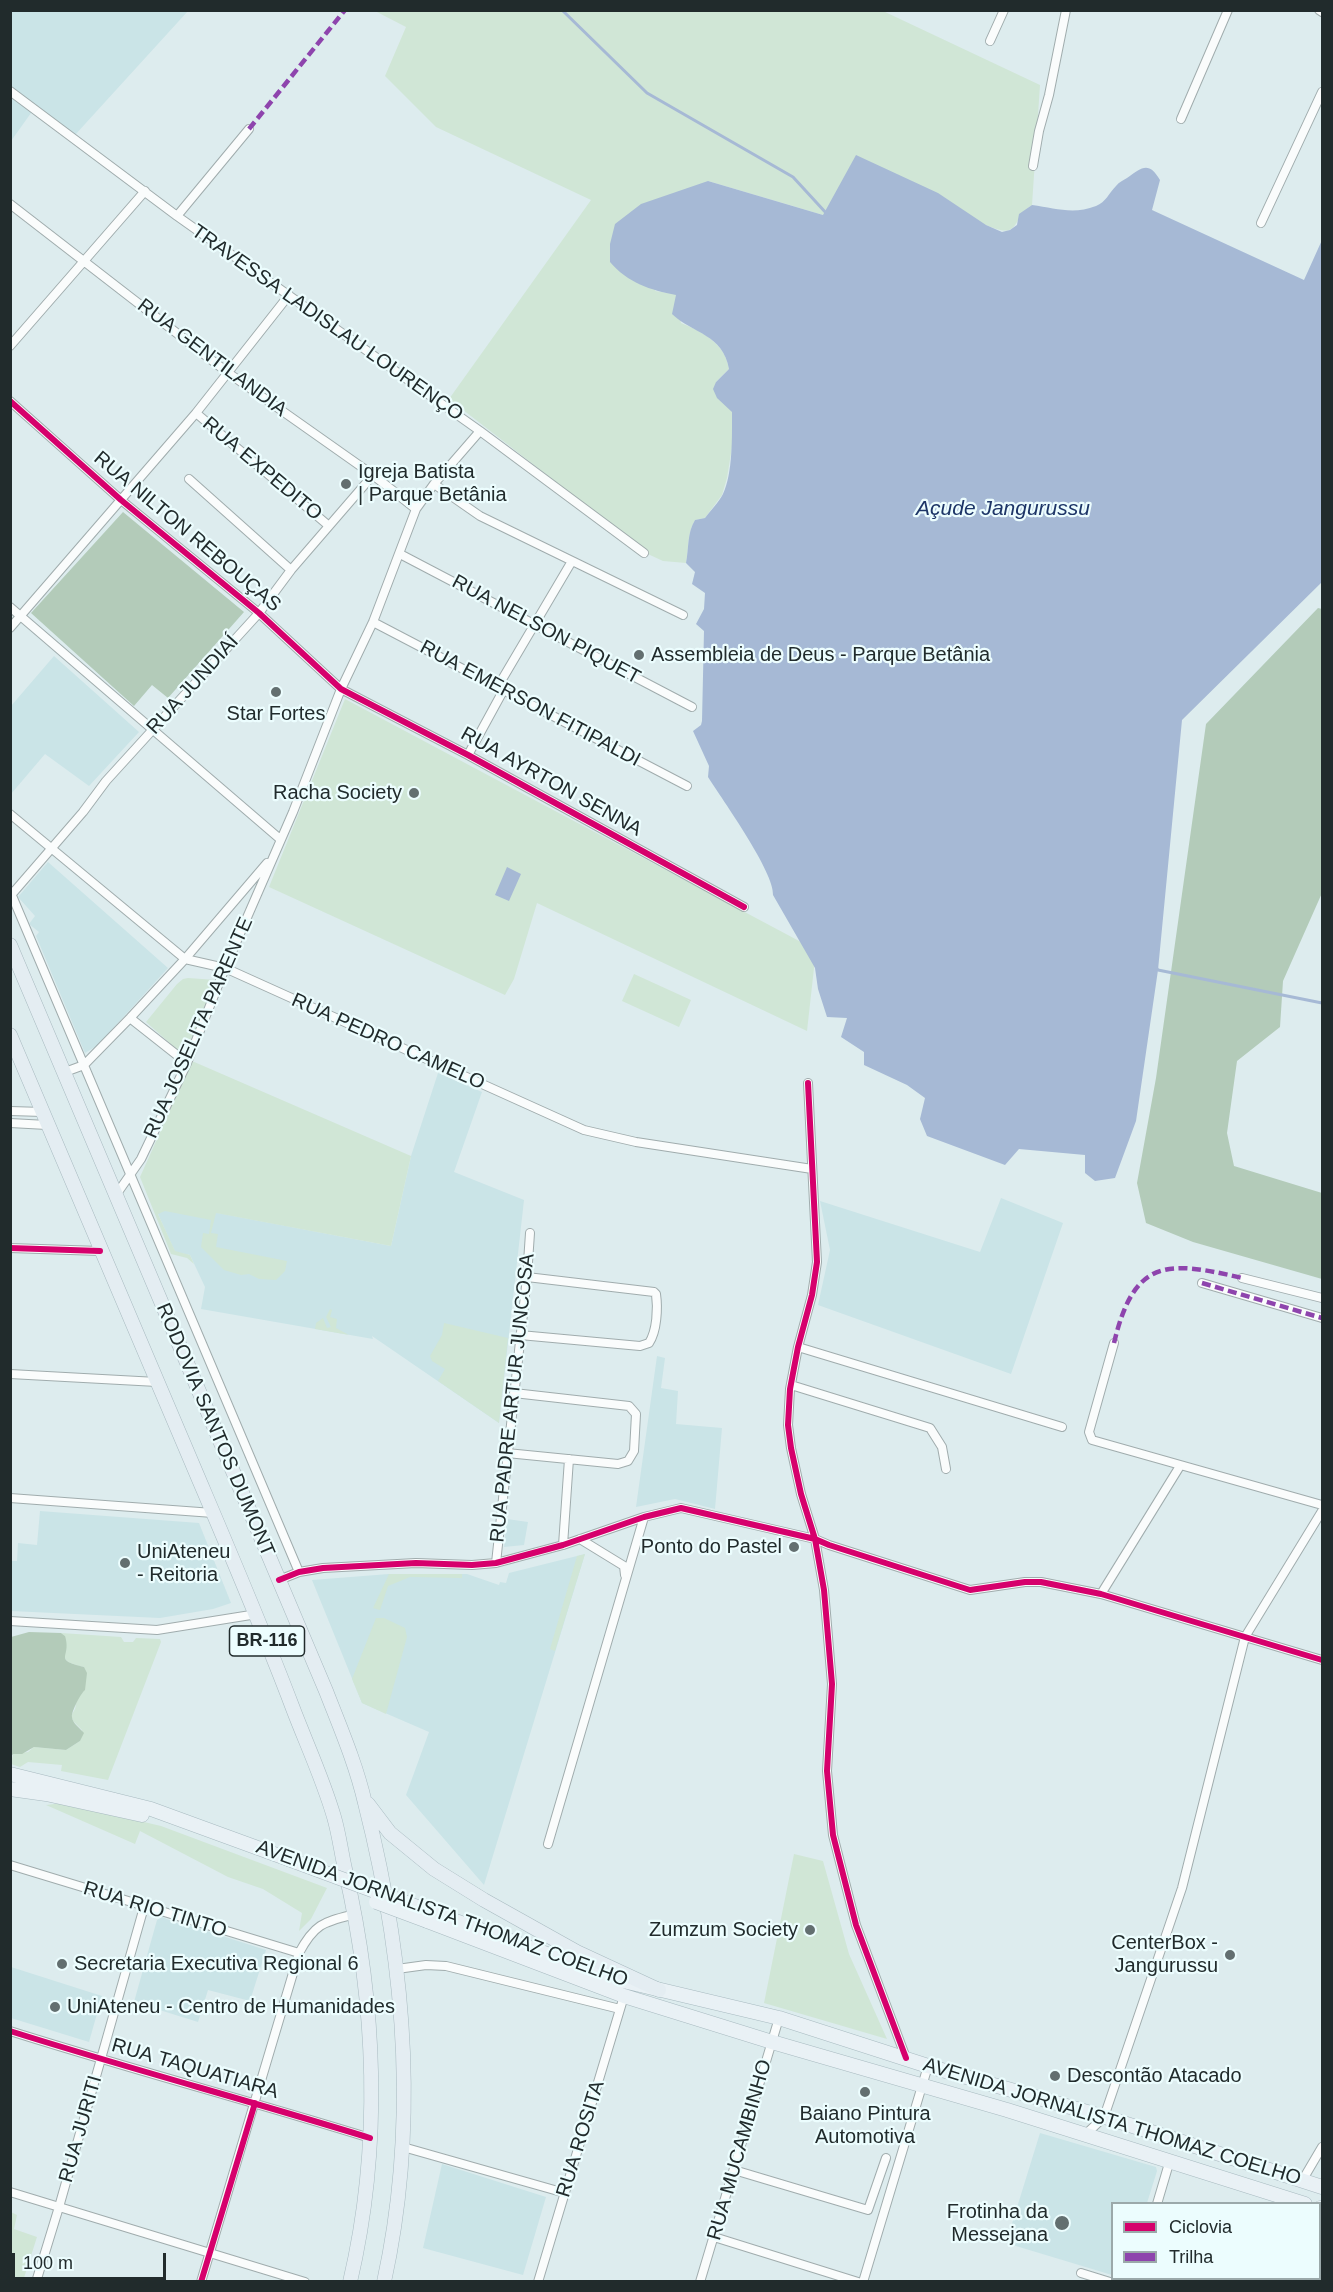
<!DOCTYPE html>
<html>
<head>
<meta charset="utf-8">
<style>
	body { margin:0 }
	#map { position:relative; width:1333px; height:2292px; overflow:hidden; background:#ddecee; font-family:Helvetica,sans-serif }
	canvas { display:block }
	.frame { position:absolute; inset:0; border:12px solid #212b2c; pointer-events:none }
	.legend { position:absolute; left:1111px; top:2202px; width:210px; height:78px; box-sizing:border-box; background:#ecfdfe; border:2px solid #9ba9aa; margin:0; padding:8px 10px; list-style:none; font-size:18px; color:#212b2c }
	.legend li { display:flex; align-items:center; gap:12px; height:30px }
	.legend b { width:30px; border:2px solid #9ba9aa }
	.scale { position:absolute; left:12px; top:2253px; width:154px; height:27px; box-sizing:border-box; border:3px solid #212b2c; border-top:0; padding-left:8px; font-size:18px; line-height:21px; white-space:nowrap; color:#212b2c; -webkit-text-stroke:4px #ecfdfe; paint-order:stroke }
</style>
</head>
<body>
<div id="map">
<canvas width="1333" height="2292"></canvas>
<div class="frame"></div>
<ul class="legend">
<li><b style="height:8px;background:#d6006c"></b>Ciclovia</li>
<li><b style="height:8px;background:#8e44ad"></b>Trilha</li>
</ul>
<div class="scale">100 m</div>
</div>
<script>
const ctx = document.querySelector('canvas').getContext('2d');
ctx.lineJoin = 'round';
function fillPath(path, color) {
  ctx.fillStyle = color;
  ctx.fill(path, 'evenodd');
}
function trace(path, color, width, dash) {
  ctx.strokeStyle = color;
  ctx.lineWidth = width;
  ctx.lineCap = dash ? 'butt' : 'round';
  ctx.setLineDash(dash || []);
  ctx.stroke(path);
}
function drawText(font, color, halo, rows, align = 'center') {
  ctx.font = font + ' Helvetica,sans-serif';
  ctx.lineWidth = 4.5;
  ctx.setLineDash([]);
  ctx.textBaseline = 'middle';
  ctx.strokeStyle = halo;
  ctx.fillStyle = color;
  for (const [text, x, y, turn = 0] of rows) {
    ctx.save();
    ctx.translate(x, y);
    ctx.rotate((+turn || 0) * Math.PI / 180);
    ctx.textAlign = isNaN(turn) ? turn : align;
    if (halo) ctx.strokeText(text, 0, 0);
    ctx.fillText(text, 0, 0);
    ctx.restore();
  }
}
fillPath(new Path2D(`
	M 11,11 L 188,11 L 75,135 L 36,106 L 11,141 Z
	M 54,656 L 139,732 L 89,786 L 45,754 L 11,794 L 11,706 Z
	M 48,862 L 168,968 L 98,1045 L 85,1053 L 36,936 L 39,932 L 29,924 L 35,916 L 18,897 Z
	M 438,1073 L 482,1092 L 454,1172 L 524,1200 L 499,1423 L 372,1336 L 373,1339 L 201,1309 L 205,1287 L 190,1255 L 175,1252 L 154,1205 L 160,1202 L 391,1246 L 411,1156 Z
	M 1001,1198 L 1063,1223 L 1011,1374 L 818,1305 L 830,1250 L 820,1201 L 980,1252 Z
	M 657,1356 L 665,1358 L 661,1388 L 678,1391 L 676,1424 L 722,1428 L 715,1509 L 675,1499 L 636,1507 Z
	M 40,1511 L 199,1523 L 231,1603 L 213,1609 L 160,1618 L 11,1611 L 11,1561 L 17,1561 L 18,1543 L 37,1545 Z
	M 507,1519 L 528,1522 L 524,1545 L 504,1547 Z
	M 585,1554 L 484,1885 L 406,1795 L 429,1732 L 362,1703 L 312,1580 L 389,1574 L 467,1574 L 499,1585 L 500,1582 L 506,1583 L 509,1573 Z
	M 162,1917 L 184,1926 L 188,1925 L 266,1950 L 250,2001 L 208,1990 L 198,2022 L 134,2002 L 157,1920 Z
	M 11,1967 L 102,1996 L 89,2042 L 11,2018 Z
	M 1040,2133 L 1156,2167 L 1157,2171 L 1147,2203 L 1112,2204 L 1112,2275 L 1006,2243 Z
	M 442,2164 L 546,2197 L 523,2275 L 423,2248 Z`), '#cae4e7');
fillPath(new Path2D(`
	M 375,11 L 883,11 L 1040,85 L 1032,205 C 1010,219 1022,241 986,225 L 823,215 L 708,181 L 655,291 L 676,294 L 681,323 C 703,332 725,343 729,369 L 716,382 L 732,412 L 733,441 L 727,478 L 722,495 L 705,518 L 695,520 C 687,533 689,548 686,563 L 663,561 L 650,555 L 449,399 L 591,200 L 436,127 L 385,76 L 406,27 Z
	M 345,699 L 816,950 L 807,1031 L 537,903 L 514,979 L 505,995 L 269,887 Z
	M 634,974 L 691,1000 L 679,1027 L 622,1001 Z
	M 188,978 L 216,980 L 186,1053 L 182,1054 L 146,1022 L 177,984 L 183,979 Z
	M 192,1061 L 411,1156 L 391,1246 L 216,1213 L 211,1233 L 218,1234 L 216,1247 L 287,1261 L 285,1271 L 276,1280 L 259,1279 L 249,1274 L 241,1275 L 224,1270 L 201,1247 L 203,1233 L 209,1234 L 211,1220 L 165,1211 L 158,1214 L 175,1251 L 190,1255 L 194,1264 L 187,1258 L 171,1254 L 140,1177 Z
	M 330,1309 L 332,1310 L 330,1317 L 337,1319 L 336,1328 L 349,1335 L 315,1329 L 316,1323 L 323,1318 L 327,1328 L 331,1327 L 326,1317 Z
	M 444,1323 L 508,1338 L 499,1423 L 438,1381 L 445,1369 L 432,1361 L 430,1356 L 442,1335 Z
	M 585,1554 L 555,1651 L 550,1649 L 577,1556 Z
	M 389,1574 L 462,1574 L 462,1578 L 410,1577 L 388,1586 L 380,1610 L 373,1608 Z
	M 376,1618 L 384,1618 L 405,1628 L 407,1637 L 386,1714 L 362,1703 L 352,1679 Z
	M 61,1633 L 121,1637 L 124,1642 L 133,1642 L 136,1638 L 160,1639 L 161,1642 L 108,1780 L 61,1771 L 62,1765 L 28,1762 L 20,1767 L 11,1764 L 13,1754 L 28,1752 L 34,1747 L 66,1750 L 80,1741 L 82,1730 L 73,1721 L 71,1716 L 75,1709 L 84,1667 C 59,1661 65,1660 65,1636 Z
	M 63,1803 L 161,1826 L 327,1888 L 311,1919 L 299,1931 L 302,1913 L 263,1889 L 228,1877 L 140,1831 L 135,1844 L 46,1805 Z
	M 794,1854 L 823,1861 L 849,1954 L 887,2039 L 764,2003 Z
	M 11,2212 L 17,2215 L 14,2229 L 37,2237 L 23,2281 L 11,2281 Z`), '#d0e6d6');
fillPath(new Path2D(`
	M 123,512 L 244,612 L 168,698 L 152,685 L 134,706 L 31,613 Z
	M 1318,608 L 1322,609 L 1322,893 L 1283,981 L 1280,1027 L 1237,1061 L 1227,1133 L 1234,1166 L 1322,1193 L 1322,1279 L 1193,1242 L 1146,1223 L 1137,1183 L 1156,1078 L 1206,724 Z
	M 29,1632 L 61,1633 L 65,1636 C 72,1658 52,1659 84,1667 L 87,1673 L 85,1690 C 81,1693 71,1712 72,1717 C 72,1723 81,1729 84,1733 L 80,1741 L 66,1750 L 34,1747 L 22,1754 L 13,1754 L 11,1757 L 11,1637 Z`), '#b3cbb9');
fillPath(new Path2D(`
	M 856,155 L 938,193 L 986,225 L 1002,232 L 1010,230 L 1017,225 L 1019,214 L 1032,205 C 1055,208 1073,215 1096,206 C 1106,202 1109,193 1116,186 C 1119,182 1124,180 1127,178 C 1142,167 1149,161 1160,180 L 1152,210 L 1304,280 L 1322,240 L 1322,582 L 1182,720 L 1158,970 L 1136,1121 L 1115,1178 L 1095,1181 L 1085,1173 L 1085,1155 L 1019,1149 L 1005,1165 L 927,1136 L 920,1119 L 925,1098 L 907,1085 L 864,1065 L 864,1052 L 841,1037 L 847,1018 L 827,1017 L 818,989 L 815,968 L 773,895 C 775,873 722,799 708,777 L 709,766 L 693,731 L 701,725 L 702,721 L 704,631 L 696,624 L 704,609 L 705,593 L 692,584 L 695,572 L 686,563 C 689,548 687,533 695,520 L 705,518 C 711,510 719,502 723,494 C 733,473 732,436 732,412 L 717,398 L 713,389 L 716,382 L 729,369 C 723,334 693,334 672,314 L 676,295 C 650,290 628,283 610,262 L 610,244 L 615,224 L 641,204 L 708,181 L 823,215 Z
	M 507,867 L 521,874 L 509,901 L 495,895 Z`), '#a6b9d5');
trace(new Path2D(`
	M 562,10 L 647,93 L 793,177 L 827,214
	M 1156,967 L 1158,970 L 1322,1003`), '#a6b9d5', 3);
const minor = new Path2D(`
	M 1319,10 L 1322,12
	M 990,41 L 1004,10
	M 10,91 L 177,216 L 480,431 L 644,553
	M 1181,119 L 1228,10
	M 1033,166 L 1039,131 L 1049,95 L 1066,10
	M 10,204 L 227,372 L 373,475 L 416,509
	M 177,216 L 249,129
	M 1261,223 L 1322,92
	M 10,346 L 145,191
	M 10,401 L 121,500 L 259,613 L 341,689 L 468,755 L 744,907
	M 196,413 L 329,526
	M 189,479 L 291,570
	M 434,484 L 480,516 L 683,615
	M 400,554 L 692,707
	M 10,607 L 280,839
	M 373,622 L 687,786
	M 10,628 L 196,413 L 289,295
	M 497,688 L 572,561
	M 468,755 L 503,691
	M 10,814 L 185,959 L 225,968 L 584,1130 L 636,1142 L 812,1169
	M 10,891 L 299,1572
	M 12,894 L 83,812 L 106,781 L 259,613 L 291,570 L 373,475
	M 130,1018 L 187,1063
	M 65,1072 L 84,1065 L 130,1018 L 185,959 L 267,863
	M 808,1083 L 817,1262 L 812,1295 L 798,1347 L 790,1389 L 788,1425 L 791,1448 L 801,1494 L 815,1539 L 824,1590 L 832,1684 L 827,1771 L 833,1835 L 856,1925 L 906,2058
	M 10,1111 L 43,1112
	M 10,1123 L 47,1125
	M 116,1195 L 141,1159 L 187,1063 L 225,968 L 293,812 L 341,689 L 373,622 L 416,509 L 434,484 L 480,431
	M 10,1248 L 100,1251
	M 1242,1278 L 1322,1298
	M 1202,1283 L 1322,1318
	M 520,1335 L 640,1346 L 649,1343 C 657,1331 658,1308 656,1294 L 654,1292 L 527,1277
	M 1114,1343 L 1089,1432 L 1092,1440 L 1322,1505
	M 798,1347 L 1062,1427
	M 10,1374 L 157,1382
	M 791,1385 L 930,1428 L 942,1447 L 946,1469
	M 507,1453 L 618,1464 L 628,1461 L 634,1451 L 636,1414 L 629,1406 L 514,1393
	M 10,1498 L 213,1513
	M 580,1539 L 624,1566 L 625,1575
	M 563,1545 L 569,1459
	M 496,1563 L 527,1277 L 530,1233
	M 279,1580 L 299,1572 L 323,1568 L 416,1563 L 472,1565 L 496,1563 L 563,1545 L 644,1517 L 681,1508 L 815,1539 L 829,1545 L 970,1590 L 1025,1582 L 1041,1582 L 1101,1594 L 1322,1660
	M 1101,1594 L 1180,1466
	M 10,1621 L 157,1630 L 257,1614
	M 548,1844 L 644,1517
	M 10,1865 L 299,1953
	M 397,1969 L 426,1965 L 446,1966 L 620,2009
	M 10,2031 C 130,2069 251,2101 370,2138
	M 1086,2134 L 1104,2117 L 1182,1888 L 1245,1637 L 1322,1511
	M 403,2147 L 565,2193
	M 734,2170 L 868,2210 L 886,2158
	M 1302,2181 L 1322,2147
	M 10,2192 L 305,2282
	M 1157,2204 L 1170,2160
	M 714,2237 L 858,2282
	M 1081,2273 L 1110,2282
	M 36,2282 L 59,2207 L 144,1907
	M 201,2282 L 299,1953 C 315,1923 324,1922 355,1914
	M 538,2282 L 624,1996
	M 700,2282 L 779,2018
	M 863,2282 L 928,2066
	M 1133,2282 L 1133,2278`);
const primary = new Path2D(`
	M 10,1774 L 151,1809 L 288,1859
	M 10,1789 L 46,1794 L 142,1815
	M 431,1912 L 619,1980 L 779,2018 L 928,2066 L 1108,2118 L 1322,2187
	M 427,1921 L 624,1996 L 772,2042 L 1007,2110 L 1305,2204
	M 1320,2208 L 1322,2209`);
const trunk = new Path2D(`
	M 10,945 L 326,1691 C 340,1727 356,1764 365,1803 C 405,1960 419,2122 384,2282
	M 10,1035 C 68,1173 126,1311 186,1449 C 222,1534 259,1619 292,1706 C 306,1743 323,1779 334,1817 C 339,1834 341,1851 345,1869 C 376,2004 382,2146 350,2282
	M 368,1804 L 390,1833 L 434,1869 L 484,1900 L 577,1952 L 659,1990`);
trace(minor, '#a0acad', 10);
trace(primary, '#a8bac0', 15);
trace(trunk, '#a8bac0', 15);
trace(minor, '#fafcfc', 8);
trace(primary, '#e9f1f5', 14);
trace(trunk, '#e4edf2', 14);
const primaryBridge = new Path2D(`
	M 288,1859 L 431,1912
	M 376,1902 L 427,1921`);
trace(primaryBridge, '#a8bac0', 15, []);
trace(primaryBridge, '#e9f1f5', 14);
trace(new Path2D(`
	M 249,129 L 345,10
	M 1202,1283 L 1322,1318
	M 1114,1343 C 1134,1259 1166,1260 1242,1278`), '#8e44ad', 4.5, [9, 4.5]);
trace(new Path2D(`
	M 10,401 L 121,500 L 259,613 L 341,689 L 468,755 L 744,907
	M 808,1083 L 817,1262 L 812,1295 L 798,1347 L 790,1389 L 788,1425 L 791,1448 L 801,1494 L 815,1539 L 824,1590 L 832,1684 L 827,1771 L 833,1835 L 856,1925 L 906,2058
	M 10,1248 L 100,1251
	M 279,1580 L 299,1572 L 323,1568 L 416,1563 L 472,1565 L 496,1563 L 563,1545 L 644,1517 L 681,1508 L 815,1539 L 829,1545 L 970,1590 L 1025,1582 L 1041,1582 L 1101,1594 L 1322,1660
	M 10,2031 C 130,2069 251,2101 370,2138
	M 201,2282 L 255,2103`), '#d6006c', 6);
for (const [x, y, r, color] of [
	[346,484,6,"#636f70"],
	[639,655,6,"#636f70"],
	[276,692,6,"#636f70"],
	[414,793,6,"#636f70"],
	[794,1547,6,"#636f70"],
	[125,1563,6,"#636f70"],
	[810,1930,6,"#636f70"],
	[1230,1955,6,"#636f70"],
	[62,1964,6,"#636f70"],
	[55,2007,6,"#636f70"],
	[1055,2076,6,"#636f70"],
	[865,2092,6,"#636f70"],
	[1062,2223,8,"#636f70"]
]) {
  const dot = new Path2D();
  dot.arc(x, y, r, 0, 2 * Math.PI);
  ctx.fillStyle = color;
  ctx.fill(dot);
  trace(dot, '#ecfdfe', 2);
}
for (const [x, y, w] of [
	[267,1641,75]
]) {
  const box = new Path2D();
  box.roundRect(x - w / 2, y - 15, w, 30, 4.5);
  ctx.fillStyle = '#ecfdfe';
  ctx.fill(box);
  trace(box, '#212b2c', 1.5);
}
drawText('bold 18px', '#212b2c', null, [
	["BR-116",267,1641]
]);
drawText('20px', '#212b2c', '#ecfdfe', [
	["TRAVESSA LADISLAU LOURENÇO",327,323,35],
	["RUA GENTILANDIA",212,358,37],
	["RUA EXPEDITO",262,469,40],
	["RUA NILTON REBOUÇAS",187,532,40],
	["RUA NELSON PIQUET",546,630,28],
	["RUA JUNDIAÍ",193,685,-48],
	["RUA EMERSON FITIPALDI",530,704,28],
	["RUA AYRTON SENNA",551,782,29],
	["RUA JOSELITA PARENTE",199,1028,-66],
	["RUA PEDRO CAMELO",388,1042,24],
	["RUA PADRE ARTUR JUNCOSA",513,1398,-84],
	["RODOVIA SANTOS DUMONT",215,1430,67],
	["RUA RIO TINTO",155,1910,17],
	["AVENIDA JORNALISTA THOMAZ COELHO",442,1914,20],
	["RUA TAQUATIARA",195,2069,16],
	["AVENIDA JORNALISTA THOMAZ COELHO",1112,2122,17],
	["RUA JURITI",81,2129,-74],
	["RUA ROSITA",581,2139,-73],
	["RUA MUCAMBINHO",740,2150,-74]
]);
drawText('20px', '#212b2c', '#ecfdfe', [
	["Igreja Batista",358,472],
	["| Parque Betânia",358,495],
	["Assembleia de Deus - Parque Betânia",651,655],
	["Star Fortes",276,714,"center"],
	["Racha Society",402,793,"right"],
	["Ponto do Pastel",782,1547,"right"],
	["UniAteneu",137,1552],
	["- Reitoria",137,1575],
	["Zumzum Society",798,1930,"right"],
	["CenterBox -",1218,1943,"right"],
	["Jangurussu",1218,1966,"right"],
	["Secretaria Executiva Regional 6",74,1964],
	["UniAteneu - Centro de Humanidades",67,2007],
	["Descontão Atacado",1067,2076],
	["Baiano Pintura",865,2114,"center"],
	["Automotiva",865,2137,"center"],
	["Frotinha da",1048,2212,"right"],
	["Messejana",1048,2235,"right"]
], 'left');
drawText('italic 21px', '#1d3567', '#ecfdfe', [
	["Açude Jangurussu",1003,509]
]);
</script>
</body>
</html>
